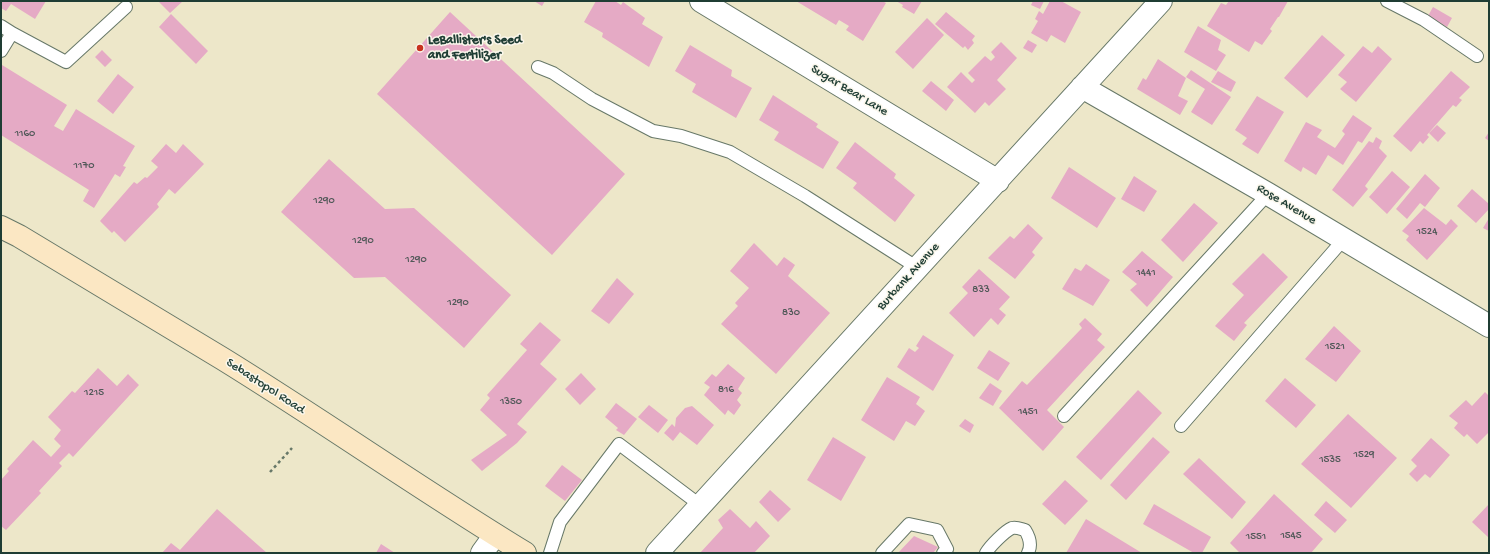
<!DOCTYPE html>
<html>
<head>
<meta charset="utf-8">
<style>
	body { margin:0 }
	#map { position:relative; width:1490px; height:554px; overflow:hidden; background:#ede7c9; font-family:"Gochi Hand",sans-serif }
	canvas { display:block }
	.frame { position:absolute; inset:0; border:2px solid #1f3d34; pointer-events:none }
</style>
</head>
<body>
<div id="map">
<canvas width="1490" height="554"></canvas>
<div class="frame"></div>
</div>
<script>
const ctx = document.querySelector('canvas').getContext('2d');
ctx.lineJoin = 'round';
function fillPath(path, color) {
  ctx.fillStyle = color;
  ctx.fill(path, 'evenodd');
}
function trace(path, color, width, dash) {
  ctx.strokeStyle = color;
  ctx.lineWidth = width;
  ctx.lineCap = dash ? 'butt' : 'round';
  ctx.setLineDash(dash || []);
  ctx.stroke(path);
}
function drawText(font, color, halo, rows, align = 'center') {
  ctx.font = font + ' "Gochi Hand",sans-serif';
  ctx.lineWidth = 3;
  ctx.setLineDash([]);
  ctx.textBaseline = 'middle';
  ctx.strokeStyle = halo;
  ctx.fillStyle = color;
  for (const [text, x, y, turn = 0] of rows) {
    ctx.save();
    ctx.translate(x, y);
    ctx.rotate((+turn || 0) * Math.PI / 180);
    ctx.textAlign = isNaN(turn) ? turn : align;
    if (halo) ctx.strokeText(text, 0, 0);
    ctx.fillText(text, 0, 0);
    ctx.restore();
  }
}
fillPath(new Path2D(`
	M 1,1 L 46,1 L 35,19 L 11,4 L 6,11 L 1,8 Z
	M 160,1 L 183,1 L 170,13 L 159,2 Z
	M 534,1 L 545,1 L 542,6 Z
	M 596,1 L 615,1 L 621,5 L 623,2 L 645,18 L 642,24 L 663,37 L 649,67 L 602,37 L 603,33 L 584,22 Z
	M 796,1 L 882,1 L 886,3 L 863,41 L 846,30 L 849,26 L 839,20 L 836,25 Z
	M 896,1 L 922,1 L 914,14 L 902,7 L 903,5 Z
	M 1033,1 L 1044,1 L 1040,9 L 1031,5 Z
	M 1050,1 L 1061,1 L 1081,12 L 1065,43 L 1051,35 L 1047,42 L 1031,33 L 1038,21 L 1035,19 L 1039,11 L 1043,14 Z
	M 1229,1 L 1288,1 L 1279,17 L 1278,17 L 1270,29 L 1272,31 L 1262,45 L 1255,41 L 1249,52 L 1207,26 L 1221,3 L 1226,5 Z
	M 1433,7 L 1452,18 L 1447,27 L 1428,16 Z
	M 450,12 L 625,174 L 552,255 L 377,94 Z
	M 946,12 L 975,36 L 972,40 L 974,43 L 968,50 L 965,46 L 963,48 L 935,24 Z
	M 171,14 L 208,51 L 196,64 L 159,27 Z
	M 927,18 L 944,35 L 913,69 L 895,52 Z
	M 1198,26 L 1221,40 L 1218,50 L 1226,55 L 1216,71 L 1184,52 Z
	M 1322,35 L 1345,55 L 1307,98 L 1284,78 Z
	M 1028,40 L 1037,45 L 1032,53 L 1023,48 Z
	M 1001,42 L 1017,58 L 997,80 L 1006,89 L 989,106 L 985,102 L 975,113 L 947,87 L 961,72 L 972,83 L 975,80 L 968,73 L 985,56 L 991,61 L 995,57 L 991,52 Z
	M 690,45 L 732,70 L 731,76 L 752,88 L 736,118 L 692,92 L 696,84 L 675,71 Z
	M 1363,46 L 1372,53 L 1378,46 L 1392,59 L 1356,102 L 1340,89 L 1347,82 L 1338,75 Z
	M 102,50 L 112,60 L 105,67 L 95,57 Z
	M 1158,59 L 1186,78 L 1178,96 L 1188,101 L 1180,115 L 1137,89 L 1143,78 L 1146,80 Z
	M 2,65 L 67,105 L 54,126 L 63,131 L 76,109 L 135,146 L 123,166 L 126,167 L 120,177 L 115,174 L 94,208 L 83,201 L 89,190 L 1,135 L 1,68 Z
	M 1191,70 L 1231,97 L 1212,125 L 1191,112 L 1205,89 L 1186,77 Z
	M 1218,71 L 1236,82 L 1231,92 L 1211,82 Z
	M 1451,71 L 1470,87 L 1459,98 L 1462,100 L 1456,107 L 1453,105 L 1427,135 L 1429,137 L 1423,144 L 1420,141 L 1411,152 L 1393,136 Z
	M 118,74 L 134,87 L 113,114 L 97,101 Z
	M 931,81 L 954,100 L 946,111 L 922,91 Z
	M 773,95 L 818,124 L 816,127 L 839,142 L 823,169 L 774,140 L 779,132 L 759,120 Z
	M 1257,96 L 1284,112 L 1258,154 L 1242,144 L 1247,138 L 1235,130 Z
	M 1353,115 L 1372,128 L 1362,143 L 1358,141 L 1343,165 L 1328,155 L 1316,175 L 1303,167 L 1301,172 L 1284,161 L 1306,122 L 1322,130 L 1317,137 L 1335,148 L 1345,134 L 1342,131 Z
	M 1437,125 L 1446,133 L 1438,142 L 1429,133 Z
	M 1489,132 L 1489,141 L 1485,138 Z
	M 1376,137 L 1382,141 L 1379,148 L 1387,156 L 1365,186 L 1368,189 L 1353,207 L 1332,190 L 1369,141 L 1373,143 Z
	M 855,142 L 896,174 L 894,178 L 915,195 L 895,222 L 853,188 L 857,183 L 836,168 Z
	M 166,144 L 176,153 L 183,144 L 204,164 L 175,194 L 169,189 L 157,204 L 159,207 L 125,242 L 114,231 L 112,233 L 100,221 L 134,182 L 137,184 L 145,177 L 147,178 L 158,167 L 151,161 Z
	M 329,159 L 385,209 L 414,208 L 511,295 L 464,348 L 385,277 L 354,278 L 281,212 Z
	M 1069,167 L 1116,198 L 1097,228 L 1051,198 Z
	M 1392,171 L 1410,187 L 1387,214 L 1369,197 Z
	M 1425,174 L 1440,188 L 1425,207 L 1420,203 L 1407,219 L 1396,209 Z
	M 1134,176 L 1157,191 L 1144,212 L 1121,199 Z
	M 1472,189 L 1489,204 L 1489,209 L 1476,223 L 1457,206 Z
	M 1194,203 L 1218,223 L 1183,262 L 1161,240 Z
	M 1424,208 L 1446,225 L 1451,219 L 1458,226 L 1427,260 L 1406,240 L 1409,236 L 1402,231 Z
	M 1489,218 L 1489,231 L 1483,228 Z
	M 1028,224 L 1043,238 L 1032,252 L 1035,255 L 1015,279 L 988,258 L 1010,236 L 1014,239 Z
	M 754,243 L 777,266 L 784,257 L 795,265 L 788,276 L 830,313 L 776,374 L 721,324 L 738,306 L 735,303 L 749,288 L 730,271 Z
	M 1142,251 L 1173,277 L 1147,307 L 1130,290 L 1137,284 L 1122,272 Z
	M 1263,253 L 1288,277 L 1244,323 L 1247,325 L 1234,341 L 1215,326 L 1244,295 L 1232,284 Z
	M 1086,264 L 1110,280 L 1093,306 L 1062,289 L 1075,268 L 1081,271 Z
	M 979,269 L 1010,297 L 999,309 L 1006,315 L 998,325 L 991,318 L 974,337 L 949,313 L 968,293 L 962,287 Z
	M 617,278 L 634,294 L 609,324 L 591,311 Z
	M 1085,318 L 1102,334 L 1097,340 L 1105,347 L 1047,410 L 1064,427 L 1043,451 L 999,408 L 1022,381 L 1027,385 L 1082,328 L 1079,324 Z
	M 540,322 L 561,340 L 540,364 L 557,379 L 517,424 L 527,432 L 517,443 L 482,471 L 471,460 L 507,435 L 480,410 L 490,398 L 487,395 L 527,350 L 520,344 Z
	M 1334,326 L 1361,351 L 1336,382 L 1305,359 Z
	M 923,335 L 954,355 L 933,391 L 897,367 L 909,348 L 915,352 L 919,348 L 916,346 Z
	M 989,350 L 1010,363 L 998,381 L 977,368 Z
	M 728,364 L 745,378 L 738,389 L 742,393 L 737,400 L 741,405 L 734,415 L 728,410 L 725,415 L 704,395 L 710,387 L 704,383 L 712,374 L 716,377 Z
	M 98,368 L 117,386 L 128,374 L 139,385 L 73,457 L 69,453 L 59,463 L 62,466 L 39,491 L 41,493 L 6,530 L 1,526 L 1,480 L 9,471 L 7,469 L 33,440 L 51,457 L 61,446 L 54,439 L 61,430 L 48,417 L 72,391 L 75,393 Z
	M 581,373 L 596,389 L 580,405 L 565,389 Z
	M 887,377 L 920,397 L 916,404 L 925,411 L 915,426 L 906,421 L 894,441 L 861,420 Z
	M 1285,378 L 1316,405 L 1296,428 L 1265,401 Z
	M 990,383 L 1002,391 L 993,406 L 979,398 Z
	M 1138,390 L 1162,413 L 1101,480 L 1076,457 Z
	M 1485,392 L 1489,396 L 1489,432 L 1477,444 L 1467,434 L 1464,437 L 1454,428 L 1458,423 L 1449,416 L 1466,400 L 1472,406 Z
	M 616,403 L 637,419 L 624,435 L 616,430 L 618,428 L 605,417 Z
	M 649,405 L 668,420 L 658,433 L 638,417 Z
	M 692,406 L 714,425 L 697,445 L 680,432 L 673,441 L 664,433 L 672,424 L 675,427 L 676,418 L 685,408 Z
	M 1348,414 L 1397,458 L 1351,508 L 1301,464 Z
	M 965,419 L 974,425 L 970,433 L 959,426 Z
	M 833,437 L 866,457 L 841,501 L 807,480 Z
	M 1153,437 L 1170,452 L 1126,500 L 1110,485 Z
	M 1431,438 L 1450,455 L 1430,478 L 1425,474 L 1417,482 L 1409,474 L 1417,466 L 1411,460 Z
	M 1199,458 L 1246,502 L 1232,519 L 1183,474 Z
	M 562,465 L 582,480 L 565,501 L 545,486 Z
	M 1065,480 L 1088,501 L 1065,525 L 1042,504 Z
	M 770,490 L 791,509 L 778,522 L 759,502 Z
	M 1274,494 L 1323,539 L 1311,553 L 1240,553 L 1230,543 Z
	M 1326,501 L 1347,520 L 1335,533 L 1314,515 Z
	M 1154,504 L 1211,537 L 1202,553 L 1194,553 L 1143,524 Z
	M 1489,504 L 1489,538 L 1472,522 Z
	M 217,509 L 267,553 L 162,553 L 171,543 L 180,550 Z
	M 730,509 L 750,528 L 756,521 L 770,536 L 754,553 L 700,553 L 723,528 L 718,520 Z
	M 1086,519 L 1142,553 L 1066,553 Z
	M 914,536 L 938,547 L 933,553 L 898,553 Z
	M 381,544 L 395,553 L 376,553 Z`), '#e5aac5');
const service = new Path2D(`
	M 1387,1 L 1424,20 L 1477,56
	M 1,26 L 12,33
	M 1,51 L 12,33 L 66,62 L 126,7
	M 538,67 L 553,73 L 592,99 L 653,131 L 681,136 L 730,152 L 805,196 L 918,268
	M 1064,416 L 1268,194
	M 1181,426 L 1344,239
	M 550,553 L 560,522 L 619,444 L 700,505
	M 882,553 L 909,524 L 937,530 L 947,549 L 943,553
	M 986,553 C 990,546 1005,531 1012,528 C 1017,527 1021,529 1025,530 C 1030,538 1032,545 1028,553`);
const minor = new Path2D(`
	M 701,1 L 998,181
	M 1082,87 L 1268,194 L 1489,326
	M 482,553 L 495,535
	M 657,553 L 1161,1`);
const secondary = new Path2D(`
	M 1,227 L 19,236 C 87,277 155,318 223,359 C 325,422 423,491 525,553`);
trace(service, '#677868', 14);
trace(minor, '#677868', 24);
trace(secondary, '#677868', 24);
trace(new Path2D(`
	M 270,472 L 292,448`), '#677868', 2.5, [3, 3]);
trace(service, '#fff', 12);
trace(minor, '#fff', 22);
trace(secondary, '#fbe7c3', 22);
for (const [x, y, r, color] of [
	[420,48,4,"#c8321e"]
]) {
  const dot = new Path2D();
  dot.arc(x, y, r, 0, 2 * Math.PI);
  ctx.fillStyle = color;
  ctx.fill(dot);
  trace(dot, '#fbf7ec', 1.5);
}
drawText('11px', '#505858', null, [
	["1160",25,134],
	["1170",84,166],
	["1290",324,201],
	["1524",1427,232],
	["1290",363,241],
	["1290",416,260],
	["1441",1146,273],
	["833",981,290],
	["1290",458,303],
	["830",791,313],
	["1521",1335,347],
	["816",726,390],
	["1215",94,393],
	["1350",511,402],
	["1451",1028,412],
	["1529",1364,455],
	["1535",1330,460],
	["1545",1291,536],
	["1551",1256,537]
]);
drawText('bold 13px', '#1f3d34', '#fbf7ec', [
	["LeBallister's Seed",428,41],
	["and Fertilizer",428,56]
], 'left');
drawText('13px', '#1f3d34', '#fbf7ec', [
	["Sugar Bear Lane",849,91,31],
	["Rose Avenue",1286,205,31],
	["Burbank Avenue",909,277,-48],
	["Sebastopol Road",265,387,33]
]);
</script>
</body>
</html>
